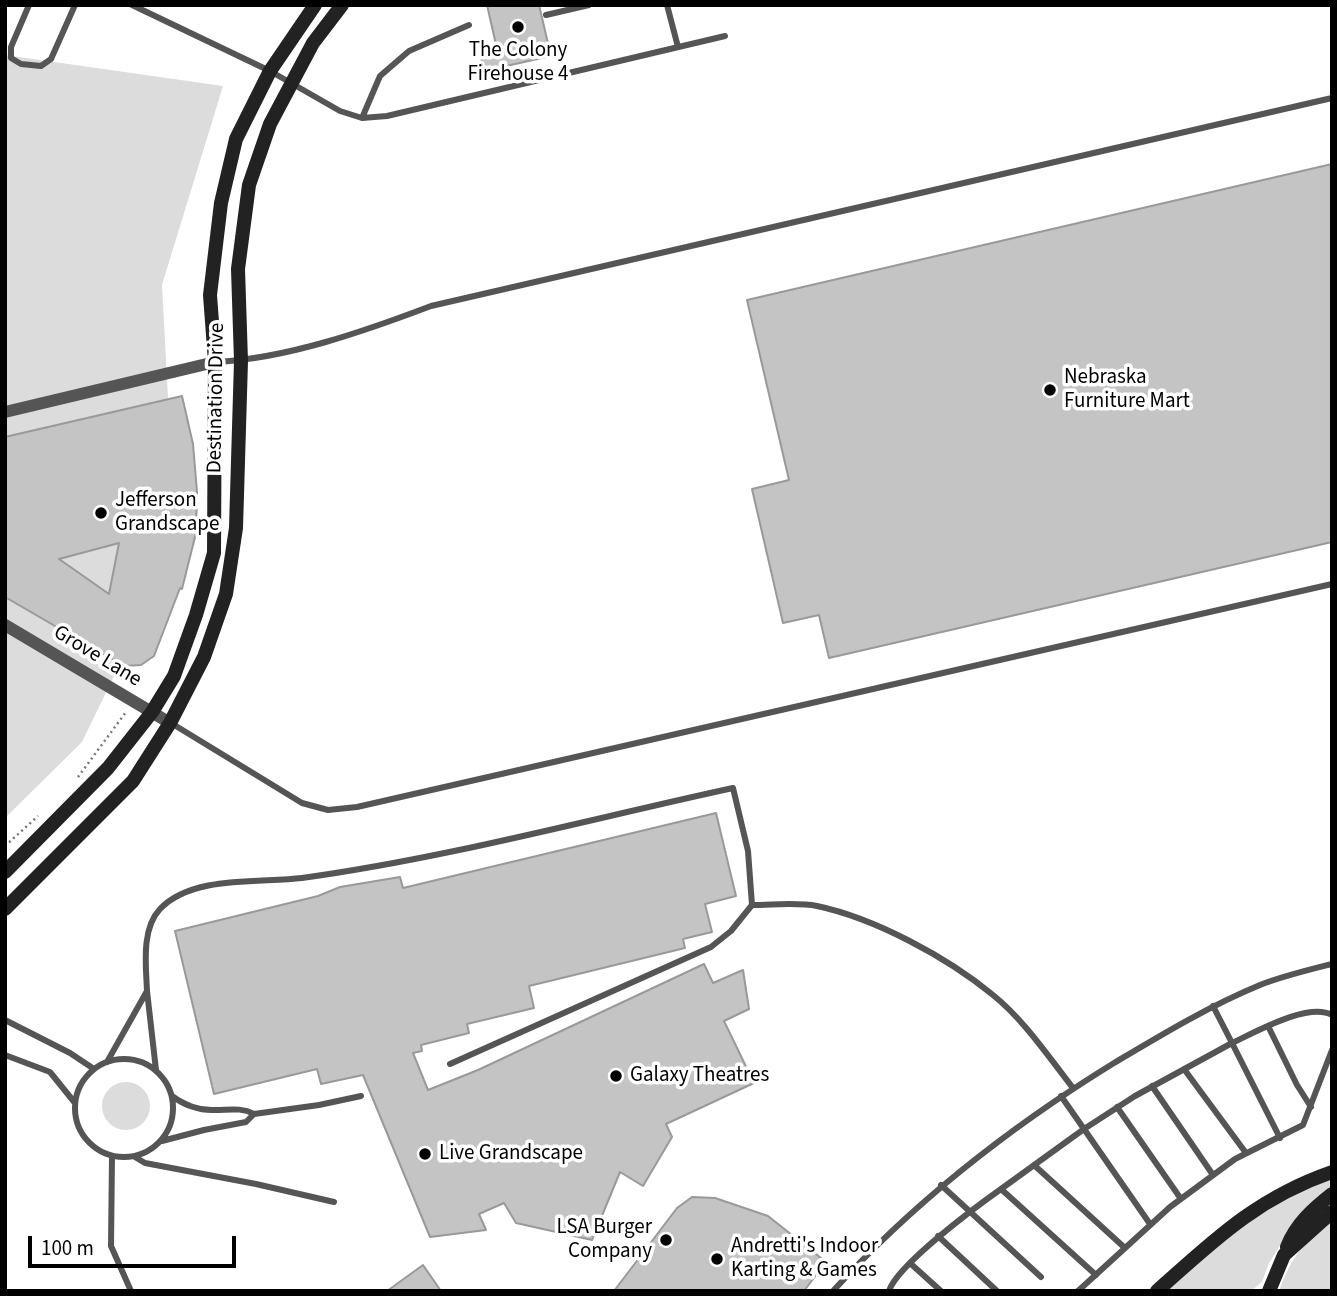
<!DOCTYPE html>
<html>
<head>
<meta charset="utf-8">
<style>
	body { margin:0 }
	#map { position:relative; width:1337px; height:1296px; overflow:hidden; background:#fff; font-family:"Source Sans 3",sans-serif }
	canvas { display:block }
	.frame { position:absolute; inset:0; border:7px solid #000; pointer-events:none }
	.scale { position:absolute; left:28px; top:1236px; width:208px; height:32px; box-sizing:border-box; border:4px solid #000; border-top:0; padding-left:9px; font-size:21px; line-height:24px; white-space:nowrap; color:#000; -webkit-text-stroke:5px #fff; paint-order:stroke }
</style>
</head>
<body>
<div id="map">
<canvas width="1337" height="1296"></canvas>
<div class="frame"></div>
<div class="scale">100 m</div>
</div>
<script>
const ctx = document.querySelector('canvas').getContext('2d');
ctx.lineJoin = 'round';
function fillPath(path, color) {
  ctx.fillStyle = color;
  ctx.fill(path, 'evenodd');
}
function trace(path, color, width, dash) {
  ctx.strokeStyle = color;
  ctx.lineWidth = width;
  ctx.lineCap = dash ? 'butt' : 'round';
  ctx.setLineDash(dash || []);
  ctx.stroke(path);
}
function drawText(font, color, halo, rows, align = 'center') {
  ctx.font = font + ' "Source Sans 3",sans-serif';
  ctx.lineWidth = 7;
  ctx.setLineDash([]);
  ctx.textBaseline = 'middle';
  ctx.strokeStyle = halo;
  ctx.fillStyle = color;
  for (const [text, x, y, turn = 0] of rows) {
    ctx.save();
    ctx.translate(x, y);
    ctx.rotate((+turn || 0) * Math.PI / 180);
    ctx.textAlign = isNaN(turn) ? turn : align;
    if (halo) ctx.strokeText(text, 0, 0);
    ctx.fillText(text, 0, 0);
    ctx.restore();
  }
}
fillPath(new Path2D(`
	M 5,55 L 223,86 L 162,285 L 176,548 L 82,742 L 5,818 Z
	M102 1106a24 24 0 1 1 48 0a24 24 0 1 1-48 0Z
	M 1332,1179 L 1332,1186 L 1319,1197 L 1290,1230 L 1269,1263 L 1262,1282 L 1251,1291 L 1164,1291 L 1237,1227 L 1286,1197 Z
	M 1332,1218 L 1332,1291 L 1279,1291 C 1292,1255 1304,1243 1332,1218 Z`), '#dcdcdc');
const building = new Path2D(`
	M 487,5 L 539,5 L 551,56 L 484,71 L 480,53 L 497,49 Z
	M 1332,164 L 1332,542 L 829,658 L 819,615 L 783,623 L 752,489 L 789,480 L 747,300 Z
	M 182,396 L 193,444 L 197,492 L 196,533 L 182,589 L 180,588 L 154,656 L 141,665 L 124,666 L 5,597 L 5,437 ZM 119,543 L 109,594 L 59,559 Z
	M 716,813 L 736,896 L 705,904 L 712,932 L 683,939 L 685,948 L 529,986 L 534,1008 L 467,1024 L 469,1033 L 421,1045 L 422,1051 L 413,1053 L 428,1090 L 478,1070 L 704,964 L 713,983 L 743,970 L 749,1009 L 724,1021 L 754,1083 L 666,1124 L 672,1137 L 643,1186 L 620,1172 L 592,1240 L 516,1223 L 504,1203 L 479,1214 L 486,1230 L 430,1237 L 363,1075 L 321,1084 L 317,1069 L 214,1094 L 175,931 L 318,896 L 340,887 L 400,877 L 403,888 Z
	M 692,1197 L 715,1198 L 768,1216 L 826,1262 L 804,1291 L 614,1291 L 677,1208 Z
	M 423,1265 L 441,1291 L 387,1291 Z`);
fillPath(building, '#c4c4c4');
trace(building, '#999', 2);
trace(new Path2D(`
	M 78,777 L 126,712
	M 5,846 L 38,816`), '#777', 2.5, [2, 3.5]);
trace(new Path2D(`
	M 29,5 L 11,47 L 11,58 L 21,64 L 41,66 L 51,59 L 75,5
	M 132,5 L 270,71 L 340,111 L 362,118 L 387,116 L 725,36
	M 667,5 L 678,47
	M 546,15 L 589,5
	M 362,118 L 380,76 L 409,51 L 469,25
	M 215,362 C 286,359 365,331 431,306 L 1332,98
	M 171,723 L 302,803 L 328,810 L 357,807 L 1332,584
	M 752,905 C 773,905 797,902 817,906 C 874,918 947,957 993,995 C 1024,1020 1048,1056 1073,1088
	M 147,991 C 146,966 141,929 160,909 C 192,875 260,883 302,878 C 447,858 590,819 733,788 L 748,851 L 752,905 L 731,931 L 711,947 L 450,1064
	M 1213,1006 L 1232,1043 C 1256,1032 1308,1002 1332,1015
	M 5,1020 L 70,1053 L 94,1069
	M 1268,1026 L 1297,1085 L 1311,1107
	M 5,1055 L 50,1072 L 75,1103
	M75 1108a49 49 0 1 1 98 0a49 49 0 1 1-98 0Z
	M 107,1062 L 147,991 L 156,1070
	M 1184,1069 L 1246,1153
	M 1152,1086 L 1213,1175
	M 1061,1096 L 1084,1129 L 1135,1096 L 1232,1043 L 1280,1138
	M 1117,1107 L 1181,1199
	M 254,1114 L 319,1105 L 361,1096
	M 162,1141 L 204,1130 L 246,1122 L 254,1114 C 241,1107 229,1110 215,1110 C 200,1111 184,1105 172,1096
	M 112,1156 L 111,1246 L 131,1291
	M 135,1157 L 145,1163 L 256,1184 L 334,1202
	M 1034,1165 L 1125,1248
	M 941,1185 L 1041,1277
	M 1001,1189 L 1084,1129 L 1150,1224
	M 938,1236 L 997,1291
	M 911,1264 L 941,1291
	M 833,1291 C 915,1201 1010,1127 1114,1063 C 1161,1035 1209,1006 1260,985 C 1283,976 1308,970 1332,964
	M 889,1291 C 897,1265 977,1206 1001,1189 L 1096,1275
	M 1078,1291 L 1170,1207 L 1235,1159 L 1303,1125 L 1332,1050`), '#555', 6);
trace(new Path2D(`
	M 5,412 L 215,362
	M 5,625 L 170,723`), '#555', 12);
trace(new Path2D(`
	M 5,872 L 108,768 L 152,712 L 174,676 L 196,615 L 214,553 L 215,362 L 210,295 L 221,203 L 236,139 L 270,71 L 315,5
	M 5,909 L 133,781 L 170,723 L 204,657 L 226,594 L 236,528 L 241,361 L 238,269 L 249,185 L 270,124 L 313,43 L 342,5
	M 1287,1247 C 1296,1224 1313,1209 1332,1194
	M 1157,1291 C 1214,1240 1257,1198 1332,1172
	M 1269,1291 L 1284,1255 L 1332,1212`), '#222', 14);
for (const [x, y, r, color] of [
	[518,27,7,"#000"],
	[1050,390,7,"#000"],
	[101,513,7,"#000"],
	[616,1076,7,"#000"],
	[425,1154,7,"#000"],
	[666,1240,7,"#000"],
	[717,1259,7,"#000"]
]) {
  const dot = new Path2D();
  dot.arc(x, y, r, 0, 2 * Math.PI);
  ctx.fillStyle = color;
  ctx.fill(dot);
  trace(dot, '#fff', 2.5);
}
drawText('21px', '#000', '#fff', [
	["The Colony",518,51,"center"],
	["Firehouse 4",518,75,"center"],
	["Nebraska",1064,378],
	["Furniture Mart",1064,402],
	["Jefferson",115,501],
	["Grandscape",115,525],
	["Galaxy Theatres",630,1076],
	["Live Grandscape",439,1154],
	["LSA Burger",652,1228,"right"],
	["Company",652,1252,"right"],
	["Andretti's Indoor",731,1247],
	["Karting & Games",731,1271]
], 'left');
drawText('21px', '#000', '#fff', [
	["Destination Drive",217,398,-89],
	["Grove Lane",97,657,31]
]);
</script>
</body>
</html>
